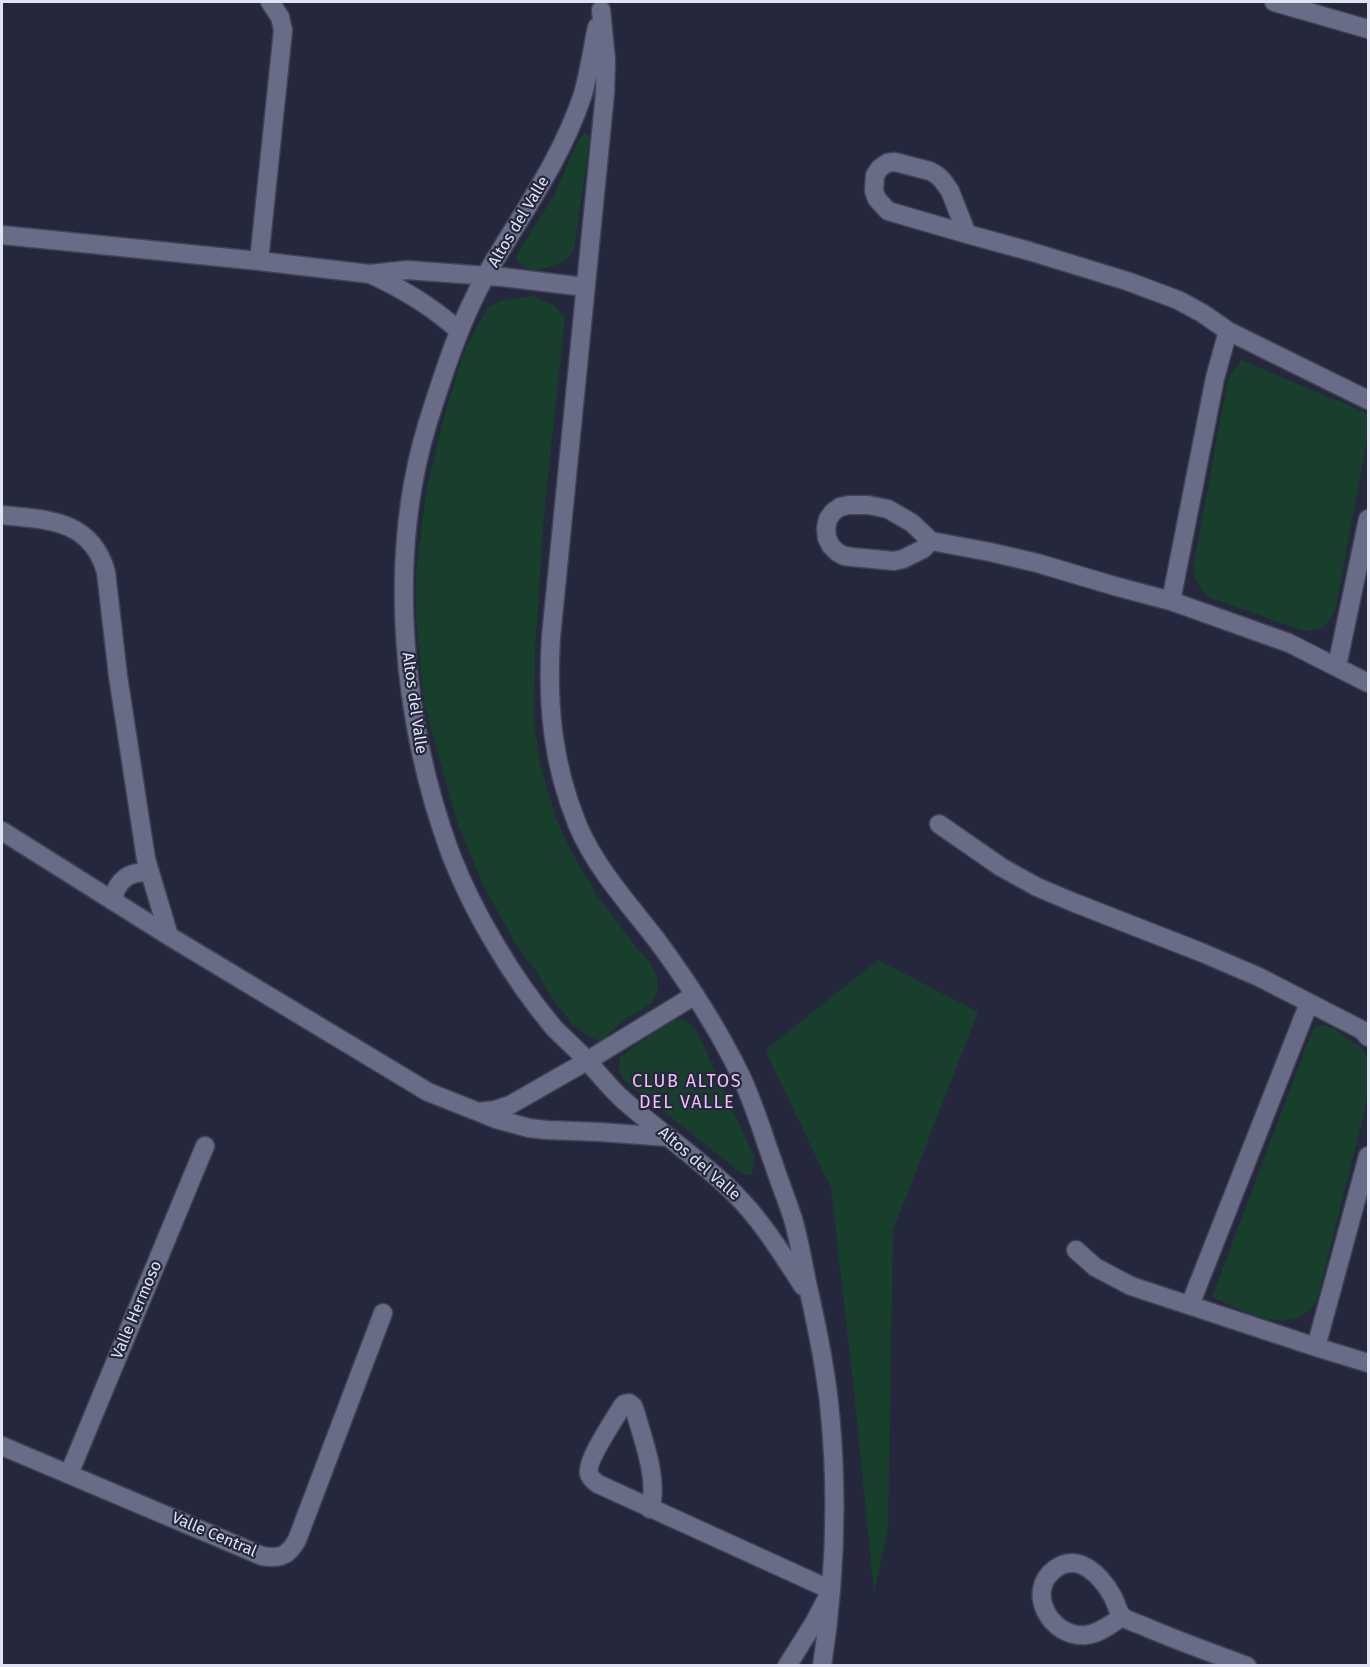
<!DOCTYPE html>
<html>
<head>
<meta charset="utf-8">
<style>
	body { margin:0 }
	#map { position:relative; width:1370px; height:1667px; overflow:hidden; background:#25283d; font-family:"Fira Sans",sans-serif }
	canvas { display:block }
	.frame { position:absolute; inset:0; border:3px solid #e0e3f2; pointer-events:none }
</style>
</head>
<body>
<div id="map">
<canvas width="1370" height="1667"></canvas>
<div class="frame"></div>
</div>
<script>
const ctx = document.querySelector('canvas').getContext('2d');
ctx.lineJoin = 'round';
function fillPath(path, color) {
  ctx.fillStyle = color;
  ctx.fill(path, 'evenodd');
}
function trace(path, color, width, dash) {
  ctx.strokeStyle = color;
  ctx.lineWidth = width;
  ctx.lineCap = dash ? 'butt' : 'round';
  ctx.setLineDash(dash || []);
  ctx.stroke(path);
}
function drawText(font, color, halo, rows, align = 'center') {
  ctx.font = font + ' "Fira Sans",sans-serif';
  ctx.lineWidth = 4.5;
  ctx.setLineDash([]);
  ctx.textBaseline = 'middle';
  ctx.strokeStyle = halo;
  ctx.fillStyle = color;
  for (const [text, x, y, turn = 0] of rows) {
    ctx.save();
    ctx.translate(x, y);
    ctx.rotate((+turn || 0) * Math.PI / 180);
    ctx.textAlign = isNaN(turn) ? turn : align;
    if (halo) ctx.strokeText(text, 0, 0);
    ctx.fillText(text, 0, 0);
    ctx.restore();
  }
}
fillPath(new Path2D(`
	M 584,133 L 587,134 L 590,138 L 574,248 L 570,257 L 564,262 L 536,271 L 525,268 L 516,259 L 518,252 L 554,196 L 577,143 Z
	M 534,296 L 555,306 L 565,318 L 544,514 L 535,652 L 534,721 L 540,764 L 556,818 L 570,849 L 598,897 L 636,947 L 650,962 L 657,976 L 658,991 L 651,1003 L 642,1010 L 626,1018 L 601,1041 L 591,1038 L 573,1025 L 551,997 L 536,971 L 517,946 L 483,885 L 458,825 L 424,704 L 416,618 L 416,571 L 427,487 L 446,409 L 466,346 L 488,307 L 503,300 Z
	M 1241,360 L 1367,413 L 1368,436 L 1335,611 C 1325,628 1324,630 1304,631 L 1208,597 L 1196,581 L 1193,568 L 1228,379 Z
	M 878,960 L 978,1012 L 893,1230 L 888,1529 L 874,1593 L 855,1400 L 831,1188 L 765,1050 Z
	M 679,1019 L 687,1021 L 696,1030 L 755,1158 L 752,1174 L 746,1175 L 740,1172 L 625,1081 L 619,1071 L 620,1057 L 670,1021 Z
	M 1323,1025 L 1333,1028 L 1364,1050 L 1368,1059 L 1368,1098 L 1317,1300 C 1313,1306 1308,1313 1301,1316 C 1275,1330 1236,1307 1212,1297 L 1310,1036 L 1315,1027 Z`), '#183e2c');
const minor = new Path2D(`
	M 1274,2 L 1368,29
	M 601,10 L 606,60 L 605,93 L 551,637 C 547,704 552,763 578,826 C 596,868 628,903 656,939 C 687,981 717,1027 740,1074 C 754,1103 762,1132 773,1162 C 779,1181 787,1200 793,1219 C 799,1240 803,1262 807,1283 C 817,1326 826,1370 830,1413 C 838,1497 835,1582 822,1666
	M 597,27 C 592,50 589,75 582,97 C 560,162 520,216 486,275 C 460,321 444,372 428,422 C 386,558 402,723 451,855 C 474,914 513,979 554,1028 C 564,1038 575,1048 585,1058 C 596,1071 607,1084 619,1096 C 656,1130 699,1158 735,1194 C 762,1221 782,1254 803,1286
	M 967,234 L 950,191 L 943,181 L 937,175 L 930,171 L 895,162 L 887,163 L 880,168 L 875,175 L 874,191 L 877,199 L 888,211 L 967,234 L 1029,251 L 1127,281 L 1178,300 L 1202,313 L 1228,331 L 1368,400
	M 2,235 L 259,261 L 370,274 L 407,270 L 502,277 L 585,287
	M 259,261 L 283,30 L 280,17 L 270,2
	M 370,274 C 403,289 432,306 459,331
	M 2,515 C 47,520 91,519 106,572 L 118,676 L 146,859 L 169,936
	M 931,541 L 923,549 L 903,559 L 894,561 L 852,557 L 844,556 L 837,552 L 831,546 L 827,538 L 826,528 L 828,519 L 833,512 L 840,507 L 849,505 L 868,505 L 888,509 L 912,523 L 931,541 L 990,552 L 1037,563 L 1118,587 L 1171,601 L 1289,643 L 1368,683
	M 1171,601 L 1215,378 L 1228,331
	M 1337,666 L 1368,519
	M 939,824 L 1001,867 L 1037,887 L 1075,903 L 1203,953 L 1259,977 L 1362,1030 L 1368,1037
	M 2,831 L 169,936 L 428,1092 L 496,1119 L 529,1128 L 547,1130 L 600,1132 L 668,1137
	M 113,901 C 116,880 130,870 150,873
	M 479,1112 L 495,1110 L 510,1105 L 587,1061 L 695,995
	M 1076,1250 L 1095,1267 L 1131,1286 L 1316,1347 L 1368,1363
	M 1190,1305 L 1309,1003
	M 1316,1347 L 1368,1156
	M 2,1446 L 262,1556 C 280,1559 288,1556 297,1540 L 383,1313
	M 69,1474 L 205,1146
	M 650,1509 C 659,1480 643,1440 635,1411 L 633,1406 L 629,1403 L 624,1404 L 621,1408 C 614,1420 586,1461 589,1473 C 590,1478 594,1481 598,1484 L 831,1590
	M 1122,1617 C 1111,1624 1099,1634 1086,1635 C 1050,1638 1025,1591 1055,1569 C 1079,1551 1102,1577 1113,1597 C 1116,1603 1118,1613 1123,1617 C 1128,1621 1142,1625 1148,1628 C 1181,1642 1214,1654 1247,1666
	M 787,1666 L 814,1623 L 826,1600`);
trace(minor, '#404355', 21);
trace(minor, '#686c86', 18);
drawText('16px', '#e0e3f2', '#25283d', [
	["Altos del Valle",519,222,-59],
	["Altos del Valle",414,703,82],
	["Altos del Valle",699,1164,41],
	["Valle Hermoso",137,1310,-67],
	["Valle Central",214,1535,23]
]);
ctx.letterSpacing = '1.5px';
drawText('18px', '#f4bdf8', '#25283d', [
	["CLUB ALTOS",687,1082],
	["DEL VALLE",687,1103]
]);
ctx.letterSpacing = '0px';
</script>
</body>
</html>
